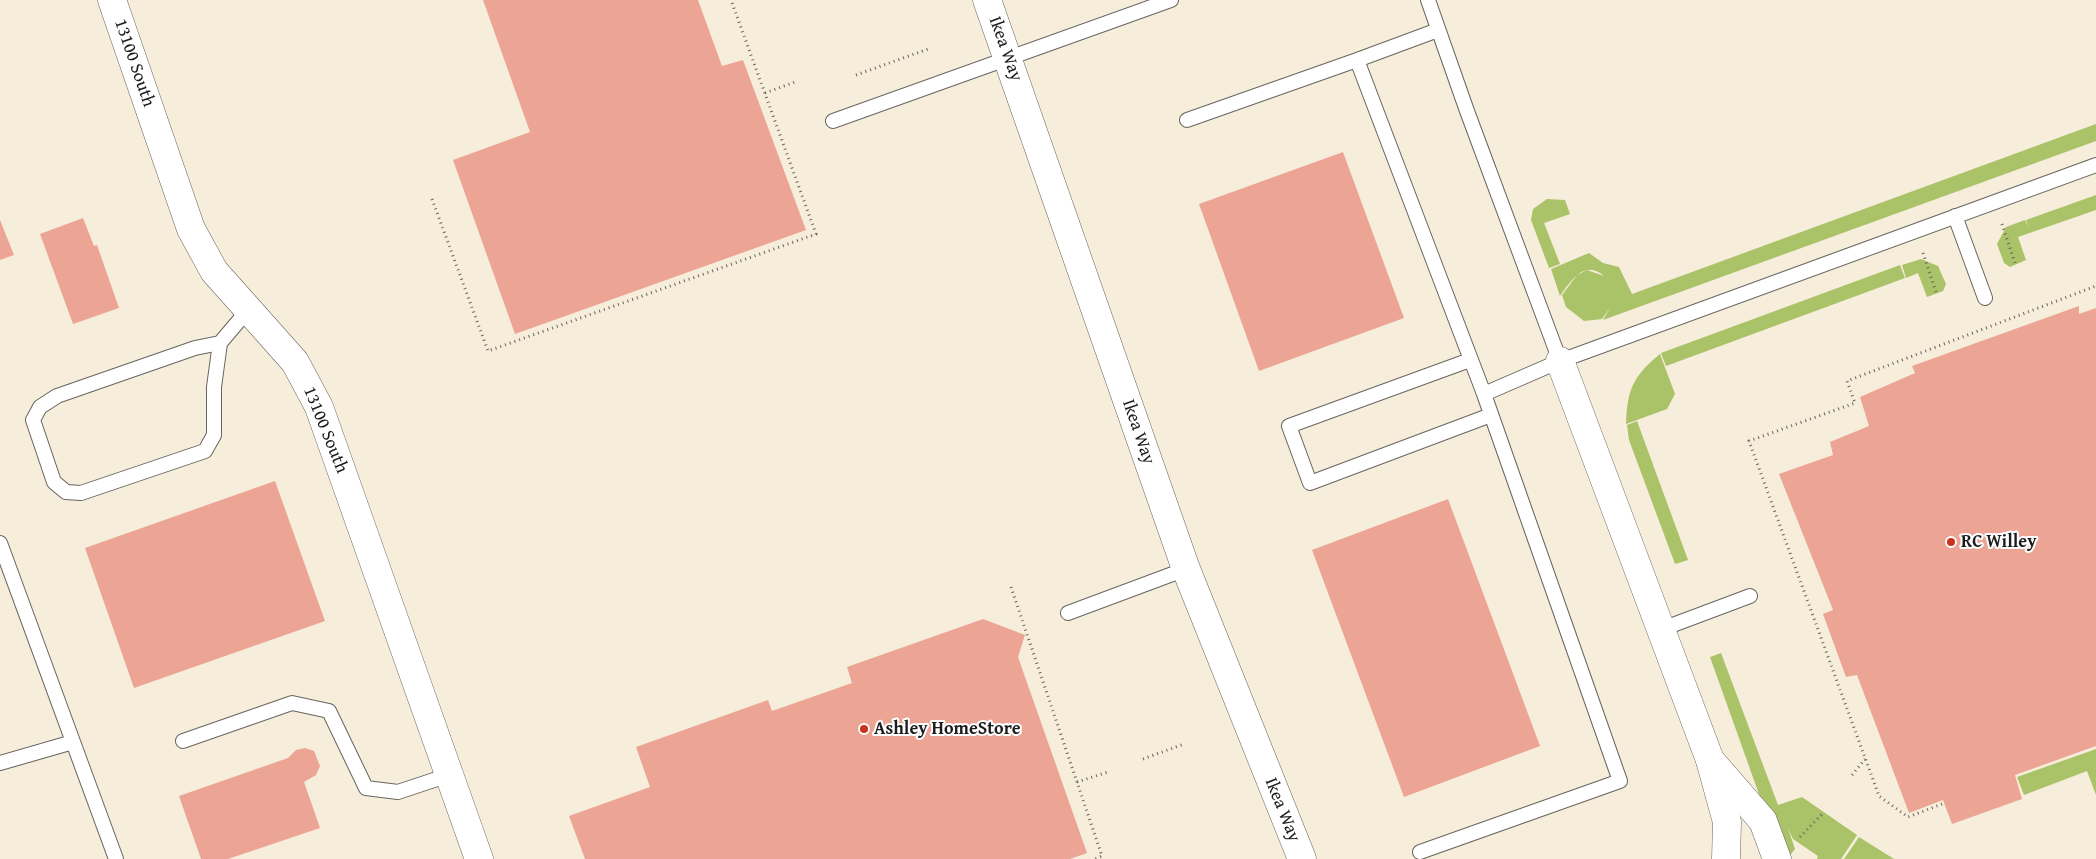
<!DOCTYPE html>
<html>
<head>
<meta charset="utf-8">
<style>
	body { margin:0 }
	canvas { display:block; background:#f6eddb }
</style>
</head>
<body>
<canvas width="2096" height="859"></canvas>
<script>
const ctx = document.querySelector('canvas').getContext('2d');
ctx.lineJoin = 'round';
function fillPath(path, color) {
  ctx.fillStyle = color;
  ctx.fill(path, 'evenodd');
}
function trace(path, color, width, dash) {
  ctx.strokeStyle = color;
  ctx.lineWidth = width;
  ctx.lineCap = dash ? 'butt' : 'round';
  ctx.setLineDash(dash || []);
  ctx.stroke(path);
}
function drawText(font, color, halo, rows, align = 'center') {
  ctx.font = font + ' "Gentium Book Plus",serif';
  ctx.lineWidth = 4;
  ctx.setLineDash([]);
  ctx.textBaseline = 'middle';
  ctx.strokeStyle = halo;
  ctx.fillStyle = color;
  for (const [text, x, y, turn = 0] of rows) {
    ctx.save();
    ctx.translate(x, y);
    ctx.rotate((+turn || 0) * Math.PI / 180);
    ctx.textAlign = isNaN(turn) ? turn : align;
    if (halo) ctx.strokeText(text, 0, 0);
    ctx.fillText(text, 0, 0);
    ctx.restore();
  }
}
fillPath(new Path2D(`
	M 2096,124 L 2096,141 L 1603,320 L 1610,308 L 1602,319 L 1584,321 L 1566,307 L 1562,295 L 1577,275 L 1587,270 L 1604,276 C 1584,259 1571,281 1560,296 L 1551,269 L 1589,253 L 1603,263 L 1619,267 L 1632,294 Z
	M 2096,195 L 2096,210 L 2018,237 L 2026,260 L 2010,267 L 2004,263 L 1997,244 L 2006,227 L 2025,220 L 2029,228 L 2026,220 Z
	M 1547,199 L 1565,200 L 1570,214 L 1544,223 L 1560,264 L 1549,268 L 1531,220 L 1533,209 Z
	M 1921,259 L 1938,266 L 1946,284 L 1943,291 L 1927,297 L 1918,273 L 1906,278 L 1902,265 Z
	M 1900,265 L 1905,278 L 1666,366 L 1661,353 Z
	M 1660,354 L 1675,394 L 1667,409 L 1626,424 C 1627,390 1633,376 1660,354 Z
	M 1637,421 L 1688,560 L 1675,564 L 1629,440 L 1627,425 Z
	M 1721,653 L 1778,805 L 1802,797 L 1857,835 L 1841,859 L 1817,859 L 1818,856 L 1793,839 L 1788,828 L 1795,849 L 1788,858 L 1770,825 L 1710,657 Z
	M 2096,749 L 2096,795 L 2087,771 L 2024,795 L 2017,777 Z
	M 1859,837 L 1894,859 L 1844,859 Z`), '#aac268');
fillPath(new Path2D(`
	M 483,0 L 698,0 L 722,66 L 743,60 L 806,230 L 515,334 L 453,160 L 530,132 Z
	M 1343,152 L 1404,318 L 1259,371 L 1199,204 Z
	M 83,218 L 94,246 L 97,245 L 119,308 L 73,324 L 40,234 Z
	M 0,220 L 14,255 L 0,260 Z
	M 2079,306 L 2079,314 L 2096,308 L 2096,746 L 2015,775 L 2022,799 L 1952,824 L 1943,800 L 1909,813 L 1857,675 L 1846,677 L 1823,614 L 1833,610 L 1779,474 L 1833,455 L 1830,442 L 1869,426 L 1860,397 L 1915,373 L 1912,366 Z
	M 275,481 L 325,621 L 134,688 L 85,548 Z
	M 1448,499 L 1540,746 L 1404,797 L 1312,550 Z
	M 983,619 L 1025,635 L 1018,657 L 1087,853 L 1070,859 L 585,859 L 569,816 L 650,787 L 636,747 L 768,700 L 772,711 L 852,683 L 847,667 Z
	M 305,748 L 314,751 L 320,766 L 316,775 L 304,782 L 320,828 L 228,859 L 201,859 L 179,796 L 288,758 L 296,750 Z`), '#eca595');
const service = new Path2D(`
	M 1428,0 L 1467,111 L 1560,361 L 2096,165
	M 1438,30 L 1357,60 L 1484,394 L 1560,361
	M 1187,120 L 1357,60
	M 833,121 L 1171,0
	M 1955,216 L 1985,298
	M 220,343 L 195,348 L 57,396 L 40,407 L 33,420 L 54,482 L 66,492 L 81,493 L 205,451 L 214,435 L 214,387 L 220,343 L 248,310
	M 1470,360 L 1289,426 L 1310,483 L 1491,415
	M 0,543 L 116,859
	M 1068,613 L 1186,569
	M 1662,629 L 1750,596
	M 183,741 L 292,703 L 329,711 L 366,788 L 398,792 L 449,775
	M 0,763 L 73,742
	M 1420,852 L 1620,781 L 1484,394`);
const minor = new Path2D(`
	M 112,0 L 191,229 L 214,271 L 295,362 L 319,407 L 479,859
	M 1560,361 L 1710,760 L 1727,822 L 1726,859`);
const tertiary = new Path2D(`
	M 987,0 L 1186,569 L 1302,859`);
const secondary = new Path2D(`
	M 1710,760 L 1763,821 L 1777,859`);
trace(service, '#68655f', 16);
trace(minor, '#68655f', 29);
trace(tertiary, '#68655f', 29);
trace(secondary, '#68655f', 29);
trace(new Path2D(`
	M 856,75 L 931,48
	M 765,93 L 795,82
	M 432,199 L 488,351 L 816,234 L 731,0
	M 2002,224 L 2016,266
	M 1923,253 L 1937,295
	M 1011,587 L 1102,856 L 1095,859
	M 1143,759 L 1184,744
	M 1852,775 L 1865,759
	M 1077,782 L 1108,772
	M 1942,804 L 1908,817 L 1879,796 L 1749,441 L 1855,403 L 1847,381 L 2096,286
	M 1800,837 L 1824,812`), '#68655f', 3, [1, 4]);
trace(service, '#fff', 14);
trace(minor, '#fff', 28);
trace(tertiary, '#fff', 28);
trace(secondary, '#fff', 28);
for (const [x, y, r, color] of [
	[1951,542,5,"#c8321e"],
	[864,729,5,"#c8321e"]
]) {
  const dot = new Path2D();
  dot.arc(x, y, r, 0, 2 * Math.PI);
  ctx.fillStyle = color;
  ctx.fill(dot);
  trace(dot, '#fff', 2);
}
drawText('18px', '#1c1c1c', '#fff', [
	["Ikea Way",1005,49,70],
	["13100 South",134,63,71],
	["13100 South",325,430,68],
	["Ikea Way",1138,432,71],
	["Ikea Way",1282,810,68]
]);
drawText('bold 18px', '#1c1c1c', '#fff', [
	["RC Willey",1961,542],
	["Ashley HomeStore",874,729]
], 'left');
</script>
</body>
</html>
